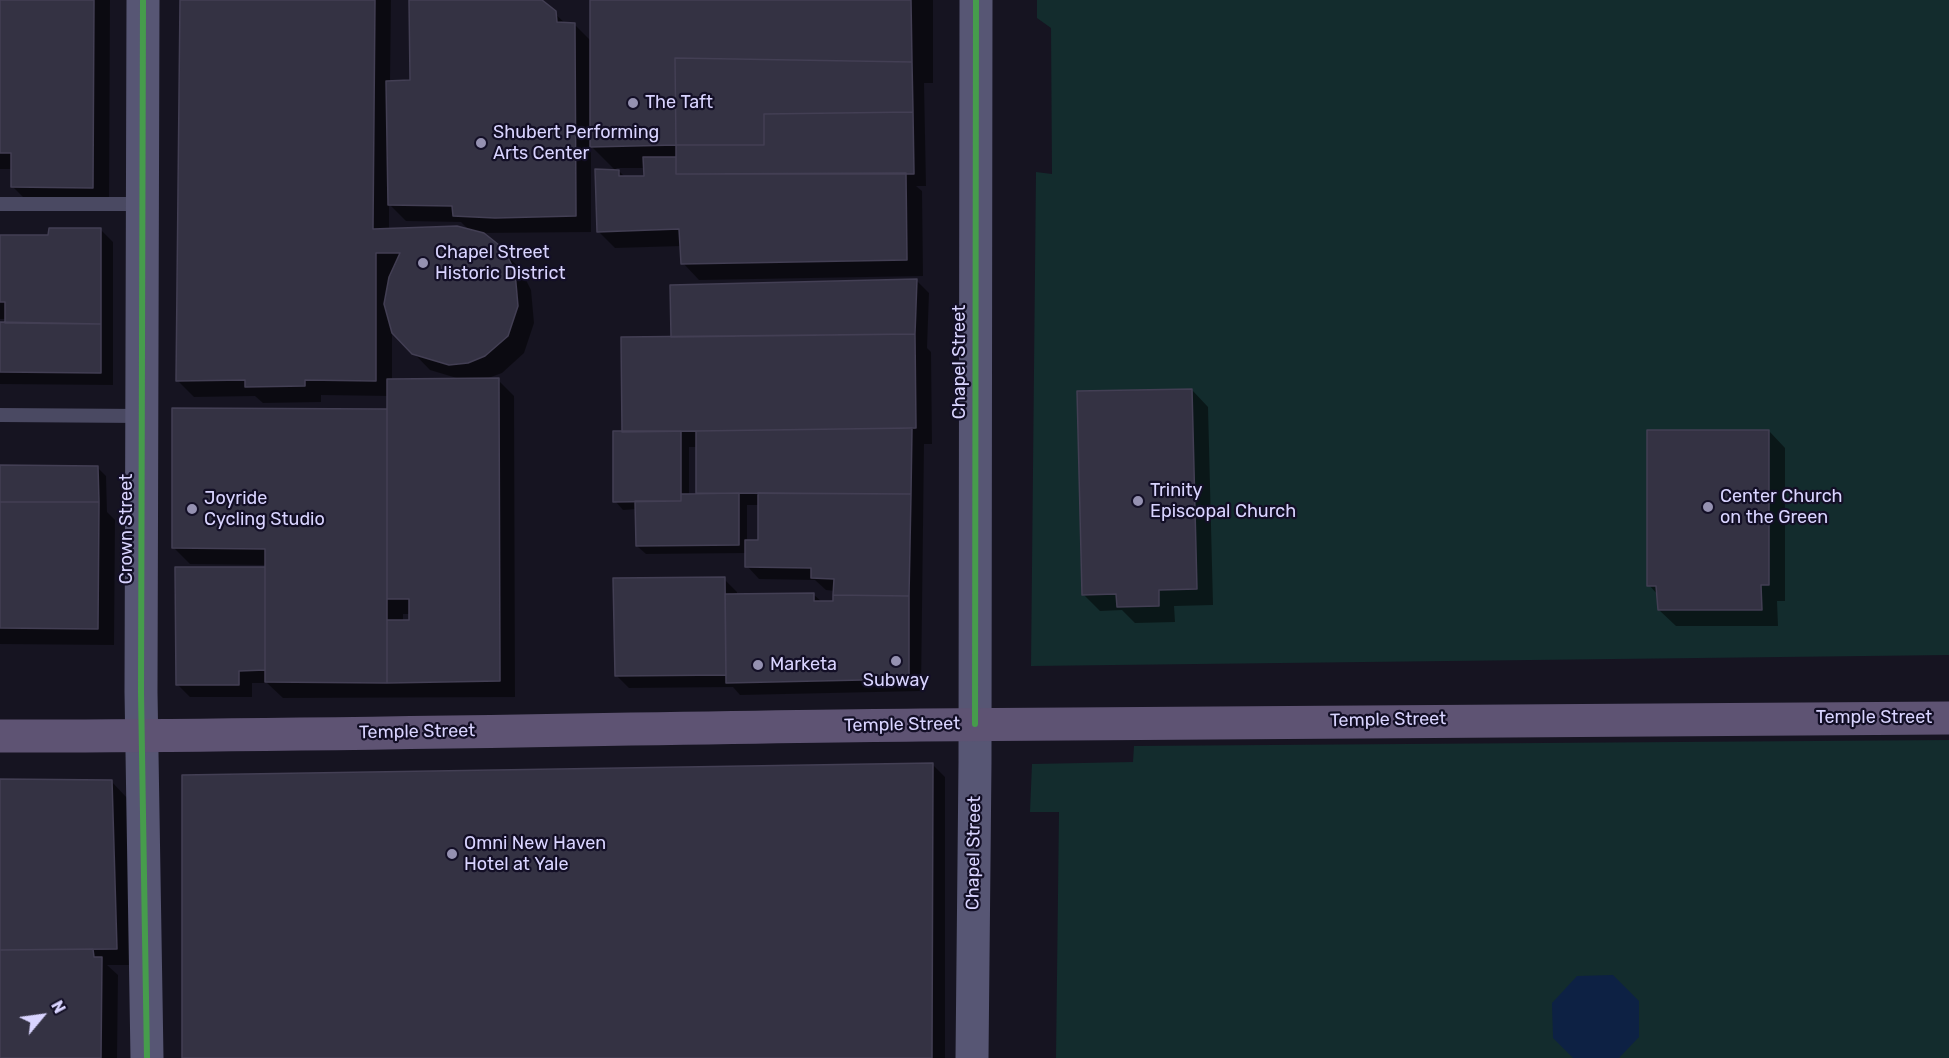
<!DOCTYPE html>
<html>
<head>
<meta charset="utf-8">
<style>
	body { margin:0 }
	#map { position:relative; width:1949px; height:1058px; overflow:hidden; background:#161421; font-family:Rubik,sans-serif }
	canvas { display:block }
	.north { position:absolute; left:12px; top:986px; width:60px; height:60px; -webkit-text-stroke:4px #130f26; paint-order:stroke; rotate:61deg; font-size:16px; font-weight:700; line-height:24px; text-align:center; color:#d9d4ff }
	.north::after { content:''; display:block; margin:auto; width:21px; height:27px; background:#d9d4ff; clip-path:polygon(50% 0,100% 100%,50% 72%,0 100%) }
</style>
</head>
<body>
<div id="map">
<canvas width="1949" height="1058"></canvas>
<div class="north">N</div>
</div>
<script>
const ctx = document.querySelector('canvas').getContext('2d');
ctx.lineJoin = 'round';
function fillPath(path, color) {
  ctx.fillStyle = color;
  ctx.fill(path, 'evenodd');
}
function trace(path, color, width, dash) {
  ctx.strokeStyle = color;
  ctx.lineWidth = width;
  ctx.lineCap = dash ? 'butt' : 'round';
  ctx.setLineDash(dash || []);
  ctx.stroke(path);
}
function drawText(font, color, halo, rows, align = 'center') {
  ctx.font = font + ' Rubik,sans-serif';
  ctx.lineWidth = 4.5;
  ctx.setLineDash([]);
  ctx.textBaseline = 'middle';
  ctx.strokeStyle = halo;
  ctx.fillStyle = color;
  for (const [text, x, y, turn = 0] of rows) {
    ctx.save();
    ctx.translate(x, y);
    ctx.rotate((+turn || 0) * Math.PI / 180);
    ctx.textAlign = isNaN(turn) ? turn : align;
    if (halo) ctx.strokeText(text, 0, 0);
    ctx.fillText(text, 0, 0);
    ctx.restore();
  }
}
fillPath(new Path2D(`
	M 1037,0 L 1949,0 L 1949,655 L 1031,666 L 1036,172 L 1052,174 L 1051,28 L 1037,18 Z
	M 1949,740 L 1949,1058 L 1056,1058 L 1059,812 L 1030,812 L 1032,764 L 1133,762 L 1134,746 Z`), '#132c2d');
fillPath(new Path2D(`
	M 1613,975 L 1639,1001 L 1639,1037 L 1619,1058 L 1573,1058 L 1553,1038 L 1552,1003 L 1577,976 Z`), '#0d2144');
fillPath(new Path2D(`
	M 0,0 L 110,0 L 109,204 L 29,203 L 12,186 L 12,169 L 0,169 Z
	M 182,0 L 391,0 L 390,82 L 412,82 L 411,0 L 540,0 L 566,24 L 574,24 L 591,41 L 591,0 L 933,0 L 933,83 L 924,83 L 926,186 L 916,186 L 922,191 L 923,276 L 699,280 L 683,263 L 682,246 L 615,248 L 599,232 L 616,171 L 591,146 L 591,232 L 481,233 L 520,268 L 531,290 L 534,323 L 524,353 L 502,373 L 483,380 L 498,380 L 514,396 L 515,697 L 283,698 L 267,683 L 252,683 L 252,697 L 190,697 L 177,684 L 266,568 L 266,565 L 190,564 L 174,548 L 389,411 L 389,396 L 321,395 L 321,402 L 263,403 L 255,396 L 194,397 L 177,380 ZM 616,168 L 645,168 L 645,178 L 626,178 ZM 389,204 L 406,221 L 461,222 L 470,231 L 389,230 ZM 392,331 L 430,370 L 460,379 L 392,381 ZM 403,614 L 411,614 L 411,622 L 403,622 Z
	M 100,229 L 113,242 L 113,385 L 0,384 L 0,324 L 7,324 L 7,319 L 0,319 L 0,236 L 50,237 Z
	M 916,280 L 929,293 L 927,348 L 931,352 L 932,444 L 924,444 L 921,691 L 740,695 L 733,687 L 629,688 L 616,675 L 724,579 L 737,592 L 737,596 L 814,595 L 822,602 L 834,602 L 835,591 L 826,590 L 815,580 L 759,579 L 747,566 L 747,553 L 646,554 L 637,546 L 637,509 L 623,510 L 615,501 L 623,433 L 673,338 ZM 689,447 L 698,447 L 697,493 L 700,495 L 689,495 ZM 747,505 L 760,505 L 759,542 L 747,542 Z
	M 1192,390 L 1208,407 L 1213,605 L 1174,606 L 1175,622 L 1135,623 L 1122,610 L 1100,611 L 1083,594 Z
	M 1769,431 L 1785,448 L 1785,601 L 1777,601 L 1778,626 L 1676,626 L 1659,610 L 1658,595 L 1649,585 Z
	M 0,466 L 97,467 L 106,476 L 107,512 L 115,520 L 114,645 L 0,644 Z
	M 932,764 L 945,777 L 945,1058 L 183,1058 Z
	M 0,781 L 111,781 L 127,798 L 133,965 L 107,965 L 118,975 L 117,1058 L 0,1058 Z`), '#0007');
const building = new Path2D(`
	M 0,0 L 94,0 L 93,188 L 11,187 L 11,153 L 0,153 Z
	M 180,0 L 375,0 L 373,229 L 457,226 L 484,233 L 504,249 L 515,272 L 518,306 L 508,336 L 485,356 L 468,363 L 449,365 L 412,354 L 392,333 L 384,304 L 389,277 L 400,253 L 376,253 L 376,381 L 305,380 L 305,386 L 245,387 L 245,380 L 176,381 Z
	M 409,0 L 542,0 L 556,11 L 557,22 L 575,23 L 576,216 L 495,218 L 453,216 L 452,206 L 388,205 L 386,81 L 410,80 Z
	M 590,0 L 911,0 L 912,62 L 675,58 L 676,145 L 590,147 Z
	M 675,58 L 912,62 L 913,112 L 764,114 L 764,145 L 676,145 Z
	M 913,112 L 914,174 L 676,174 L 676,145 L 764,145 L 764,114 Z
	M 643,157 L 676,157 L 676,174 L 906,173 L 907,260 L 681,264 L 679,229 L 597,232 L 595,169 L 619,170 L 619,176 L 644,176 Z
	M 49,228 L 101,228 L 101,324 L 5,323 L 5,302 L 0,302 L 0,235 L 48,235 Z
	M 917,279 L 915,334 L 671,337 L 670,285 Z
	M 0,322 L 101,324 L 101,373 L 0,372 Z
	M 915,334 L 916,428 L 622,432 L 621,337 Z
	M 499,378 L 500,681 L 387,683 L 387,620 L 409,620 L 409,599 L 387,599 L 387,379 Z
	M 1192,389 L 1197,589 L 1159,590 L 1159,606 L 1117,607 L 1116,594 L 1082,595 L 1077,391 Z
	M 172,408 L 387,409 L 387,683 L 265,682 L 265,549 L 172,548 Z
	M 912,428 L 911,494 L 696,493 L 696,431 Z
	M 1647,430 L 1769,430 L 1769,585 L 1761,585 L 1762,610 L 1658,610 L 1656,586 L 1647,586 Z
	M 613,431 L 681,431 L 681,501 L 613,502 Z
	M 0,465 L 98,466 L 99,502 L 0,502 Z
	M 739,493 L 739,545 L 636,546 L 635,501 L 681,501 L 681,494 Z
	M 758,493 L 911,494 L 909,596 L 833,595 L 834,579 L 811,578 L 811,568 L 745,567 L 745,540 L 758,540 Z
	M 0,502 L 99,502 L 98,629 L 0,628 Z
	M 175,567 L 265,567 L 265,670 L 239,671 L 239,685 L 176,685 Z
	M 725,577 L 726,675 L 615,676 L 613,578 Z
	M 814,593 L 814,601 L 833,601 L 833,595 L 909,596 L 909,679 L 726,683 L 725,594 Z
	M 933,763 L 932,1058 L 182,1058 L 182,775 Z
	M 0,779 L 112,780 L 117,949 L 0,950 Z
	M 93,949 L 94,957 L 102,957 L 101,1058 L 0,1058 L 0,950 Z`);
fillPath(building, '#343243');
trace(building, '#433f54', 1.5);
trace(new Path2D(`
	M 0,204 L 143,204
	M 0,415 L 142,416`), '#4a4962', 14);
trace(new Path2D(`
	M 143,0 L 141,692 L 147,1058
	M 972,1058 L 975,762 L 976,0`), '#575674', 33);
trace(new Path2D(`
	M 0,736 C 307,737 614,728 921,725 C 1263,720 1606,720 1949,718`), '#5e5373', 33);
trace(new Path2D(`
	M 143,0 L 141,692 L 147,1058
	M 975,724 L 976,0`), '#469c4c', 6);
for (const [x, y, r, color] of [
	[633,103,6,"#9591b1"],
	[481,143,6,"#9591b1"],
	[423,263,6,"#9591b1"],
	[1138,501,6,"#9591b1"],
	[1708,507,6,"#9591b1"],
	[192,509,6,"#9591b1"],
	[896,661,6,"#9591b1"],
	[758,665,6,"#9591b1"],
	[452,854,6,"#9591b1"]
]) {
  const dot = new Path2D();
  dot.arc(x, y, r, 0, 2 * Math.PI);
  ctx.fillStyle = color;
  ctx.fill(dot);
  trace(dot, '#130f26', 2);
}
drawText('18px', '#d9d4ff', '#130f26', [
	["The Taft",645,103],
	["Shubert Performing",493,133],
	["Arts Center",493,154],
	["Chapel Street",435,253],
	["Historic District",435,274],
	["Trinity",1150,491],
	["Episcopal Church",1150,512],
	["Center Church",1720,497],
	["on the Green",1720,518],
	["Joyride",204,499],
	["Cycling Studio",204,520],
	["Marketa",770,665],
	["Subway",896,681,"center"],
	["Omni New Haven",464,844],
	["Hotel at Yale",464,865]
], 'left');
drawText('18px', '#d9d4ff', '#130f26', [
	["Chapel Street",960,362,-90],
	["Crown Street",127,529,-90],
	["Temple Street",1874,718],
	["Temple Street",1388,720,-1],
	["Temple Street",902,725,-1],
	["Temple Street",417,732,-1],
	["Chapel Street",974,853,-89]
]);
</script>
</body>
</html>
